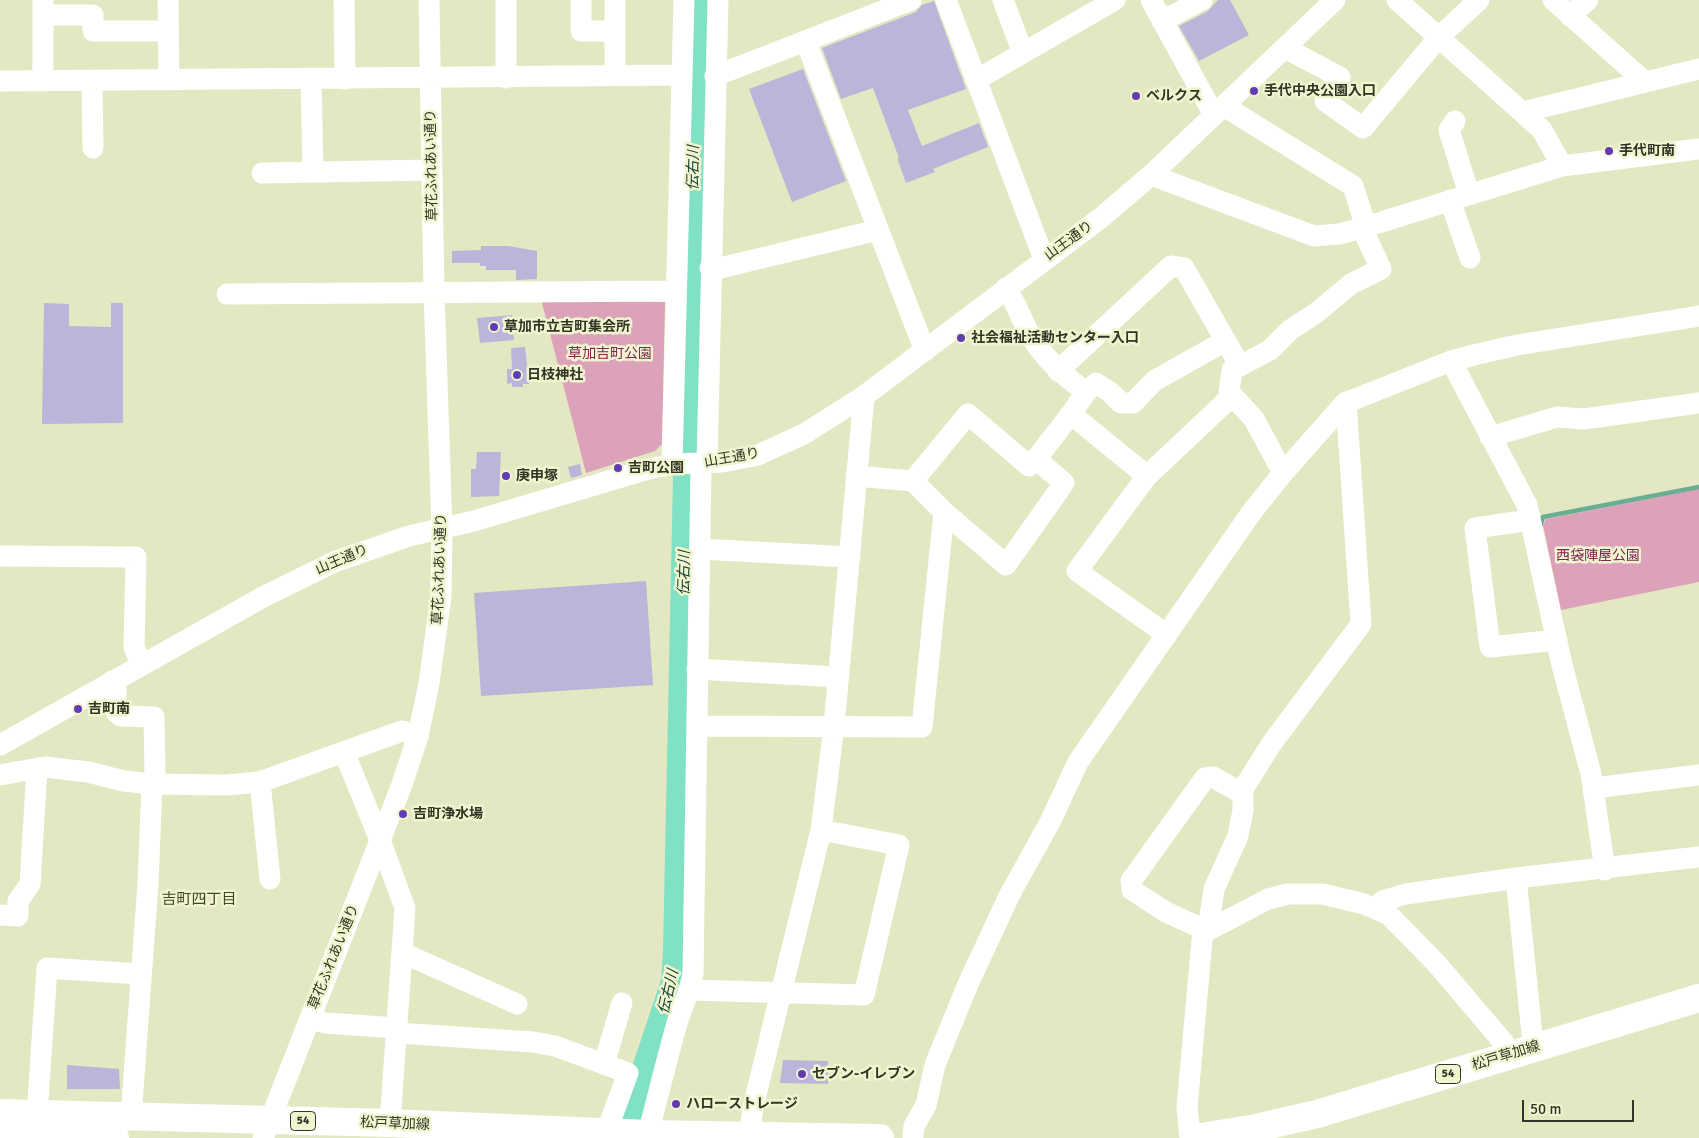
<!DOCTYPE html>
<html>
<head>
<meta charset="utf-8">
<style>
	body { margin:0 }
	#map { position:relative; width:1699px; height:1138px; overflow:hidden; background:#e3e8c2; font-family:Signika,sans-serif }
	canvas { display:block }
	.scale { position:absolute; left:1522px; top:1100px; width:112px; height:22px; box-sizing:border-box; border:2px solid #323425; border-top:0; padding-left:6px; font-size:15px; line-height:18px; white-space:nowrap; color:#323425; -webkit-text-stroke:4px #f1f5cf; paint-order:stroke }
</style>
</head>
<body>
<div id="map">
<canvas width="1699" height="1138"></canvas>
<div class="scale">50 m</div>
</div>
<script>
const ctx = document.querySelector('canvas').getContext('2d');
ctx.lineJoin = 'round';
function fillPath(path, color) {
  ctx.fillStyle = color;
  ctx.fill(path, 'evenodd');
}
function trace(path, color, width, dash) {
  ctx.strokeStyle = color;
  ctx.lineWidth = width;
  ctx.lineCap = dash ? 'butt' : 'round';
  ctx.setLineDash(dash || []);
  ctx.stroke(path);
}
function drawText(font, color, halo, rows, align = 'center') {
  ctx.font = font + ' Signika,"Noto Sans JP",sans-serif';
  ctx.lineWidth = 5;
  ctx.setLineDash([]);
  ctx.textBaseline = 'middle';
  ctx.strokeStyle = halo;
  ctx.fillStyle = color;
  for (const [text, x, y, turn = 0] of rows) {
    ctx.save();
    ctx.translate(x, y);
    ctx.rotate((+turn || 0) * Math.PI / 180);
    ctx.textAlign = isNaN(turn) ? turn : align;
    if (halo) ctx.strokeText(text, 0, 0);
    ctx.fillText(text, 0, 0);
    ctx.restore();
  }
}
fillPath(new Path2D(`
	M 541,299 L 665,302 L 662,444 L 655,451 L 586,473 Z
	M 1699,489 L 1699,582 L 1561,610 L 1543,525 L 1546,519 Z`), '#dba2b9');
trace(new Path2D(`
	M 1540,527 L 1543,517 L 1699,487`), '#69ad95', 4.5);
trace(new Path2D(`
	M 626,1138 L 647,1066 L 675,982 L 677,951 L 697,0`), '#81e1c5', 28);
fillPath(new Path2D(`
	M 1218,0 L 1230,0 L 1249,35 L 1199,61 L 1179,26 L 1208,11 Z
	M 934,1 L 966,89 L 908,110 L 922,146 L 979,123 L 988,147 L 933,169 L 935,172 L 906,183 L 897,158 L 899,158 L 873,88 L 841,99 L 822,48 L 916,12 L 922,5 Z
	M 803,69 L 846,181 L 792,202 L 749,89 Z
	M 481,246 L 508,246 L 537,251 L 537,279 L 516,280 L 516,270 L 486,270 L 486,266 L 480,266 L 480,263 L 452,263 L 452,251 L 481,250 Z
	M 44,303 L 69,304 L 69,326 L 111,327 L 111,303 L 123,303 L 123,423 L 42,424 Z
	M 512,315 L 514,340 L 480,343 L 477,318 Z
	M 525,347 L 529,384 L 523,384 L 523,387 L 512,387 L 512,383 L 507,384 L 507,369 L 512,369 L 511,348 Z
	M 477,452 L 501,452 L 499,496 L 471,497 L 471,469 L 476,469 Z
	M 580,464 L 582,475 L 571,478 L 568,467 Z
	M 646,581 L 653,685 L 481,696 L 474,593 Z
	M 783,1060 L 828,1061 L 828,1084 L 780,1083 Z
	M 67,1065 L 119,1069 L 120,1089 L 67,1089 Z`), '#bbb5d9');
trace(new Path2D(`
	M 43,0 L 43,81
	M 168,0 L 169,80
	M 344,0 L 345,79
	M 506,0 L 506,78
	M 581,0 L 581,31 L 615,31
	M 615,0 L 615,75
	M 946,0 L 1044,259
	M 1003,0 L 1023,53
	M 1151,0 L 1214,115
	M 1397,0 L 1542,130 L 1562,166
	M 1553,0 L 1644,81
	M 43,15 L 93,15 L 93,31 L 168,31
	M 1570,16 L 1588,0
	M 1162,21 L 1202,0
	M 806,42 L 925,351
	M 1285,48 L 1340,77 L 1325,101 L 1363,128 L 1439,37 L 1479,0
	M 715,76 L 911,0
	M 311,79 L 313,172
	M 976,80 L 1115,0
	M 0,81 L 682,75
	M 92,81 L 93,148
	M 1224,106 L 1353,186 L 1366,227
	M 1523,112 L 1699,69
	M 1455,121 L 1449,130 L 1469,194
	M 262,173 L 431,170
	M 1151,175 L 1314,236 L 1339,234 L 1362,228 L 1562,166 L 1699,149
	M 1450,200 L 1470,258
	M 710,268 L 720,268 L 878,230
	M 1006,288 C 1016,303 1021,318 1029,333 C 1043,358 1064,376 1086,392 L 1071,414 L 1147,476 L 1077,571 L 1167,635
	M 227,294 L 675,291
	M 1451,361 L 1527,505 L 1562,665 L 1591,774 L 1605,870
	M 1058,371 L 1171,266 L 1184,268 L 1240,366
	M 1086,392 L 1096,383 L 1110,392 L 1121,403 L 1133,403 L 1154,381 L 1225,341
	M 1490,437 L 1557,417 L 1584,419 L 1699,403
	M 1036,459 L 1071,414
	M 707,463 L 718,0
	M 672,464 L 684,0
	M 1283,473 L 1254,419 L 1229,392 L 1232,370 L 1270,350 L 1290,330 L 1316,313 L 1351,284 L 1381,269 L 1362,228
	M 856,476 L 913,481 L 944,512 L 1006,565 L 1064,483 L 1036,459 L 1029,466 L 968,414 L 913,481
	M 1147,476 L 1232,396
	M 1530,520 L 1475,528 L 1490,647 L 1557,640
	M 700,549 L 850,557
	M 0,556 L 136,557 L 134,648 L 142,664
	M 697,669 L 838,677
	M 112,681 L 116,688 L 116,712 L 121,716 L 154,717 L 155,774 L 152,784 L 148,884 L 131,1117
	M 698,726 L 922,727 L 944,512
	M 0,745 L 263,597 L 334,562 L 409,536 L 474,521 L 652,468 L 677,464 L 722,462 L 758,455 L 804,434 L 864,396 L 1102,217 L 1151,175 L 1335,0
	M 344,752 L 380,840 L 405,908 L 390,1123
	M 0,775 L 45,767 L 88,772 L 124,781 L 152,784 L 226,785 L 260,782 L 402,731 L 418,736
	M 260,782 L 270,879
	M 1594,788 L 1699,775
	M 1377,909 L 1382,901 L 1406,894 L 1516,878
	M 0,915 L 18,916 L 18,901 L 30,884 L 37,768
	M 1208,930 L 1214,889 L 1238,836 L 1243,810 L 1243,789 L 1272,743 L 1361,624 L 1346,402
	M 1203,933 L 1268,899 L 1288,894 L 1323,894 L 1364,904 L 1389,915 L 1437,964 L 1504,1043 L 1507,1056
	M 403,953 L 517,1004
	M 691,990 L 864,995 L 899,845 L 821,830
	M 310,1018 L 325,1023 L 397,1028
	M 397,1033 L 533,1042 L 555,1046 L 628,1073 L 606,1133
	M 1536,1047 L 1532,1034 L 1516,878 L 1699,857
	M 604,1064 L 622,1003
	M 37,1114 L 47,968 L 141,974
	M 648,1134 C 658,1096 667,1058 678,1020 C 683,1003 691,990 693,973 L 701,464
	M 263,1138 L 401,787 L 418,736 L 429,683 L 441,596 L 442,528 L 434,292 L 429,0
	M 749,1138 L 753,1107 L 821,830 L 834,726 L 864,396
	M 913,1138 L 914,1126 L 926,1105 L 935,1065 L 968,984 L 1010,894 L 1050,822 L 1078,762 L 1251,513 L 1283,473 L 1345,403 L 1451,361 L 1478,354 L 1517,345 L 1699,316
	M 1190,1138 L 1187,1107 L 1203,929 L 1166,912 L 1132,890 L 1131,881 L 1205,778 L 1213,777 L 1243,794`), '#fff', 21);
trace(new Path2D(`
	M 0,1113 L 390,1123 L 648,1134 L 880,1138
	M 0,1133 L 115,1138
	M 1195,1138 L 1256,1128 L 1317,1114 L 1699,998`), '#fff', 28);
for (const [x, y, r, color] of [
	[1254,91,5,"#623bb3"],
	[1136,96,5,"#623bb3"],
	[1609,151,5,"#623bb3"],
	[494,327,5,"#623bb3"],
	[961,338,5,"#623bb3"],
	[517,375,5,"#623bb3"],
	[618,468,5,"#623bb3"],
	[506,476,5,"#623bb3"],
	[78,709,5,"#623bb3"],
	[403,814,5,"#623bb3"],
	[802,1074,5,"#623bb3"],
	[676,1104,5,"#623bb3"]
]) {
  const dot = new Path2D();
  dot.arc(x, y, r, 0, 2 * Math.PI);
  ctx.fillStyle = color;
  ctx.fill(dot);
  trace(dot, '#f1f5cf', 2);
}
for (const [x, y, w] of [
	[1448,1074,25],
	[303,1121,25]
]) {
  const box = new Path2D();
  box.roundRect(x - w / 2, y - 9.5, w, 19, 4);
  ctx.fillStyle = '#f1f5cf';
  ctx.fill(box);
  trace(box, '#323425', 1);
}
drawText('bold 12px', '#323425', null, [
	["54",1448,1074],
	["54",303,1121]
]);
drawText('bold 14px', '#323425', '#f1f5cf', [
	["手代中央公園入口",1264,91],
	["ベルクス",1146,96],
	["手代町南",1619,151],
	["草加市立吉町集会所",504,327],
	["社会福祉活動センター入口",971,338],
	["日枝神社",527,375],
	["吉町公園",628,468],
	["庚申塚",516,476],
	["吉町南",88,709],
	["吉町浄水場",413,814],
	["セブン-イレブン",812,1074],
	["ハローストレージ",686,1104]
], 'left');
drawText('14px', '#323425', '#f1f5cf', [
	["草花ふれあい通り",432,165,-91],
	["山王通り",1069,241,-36],
	["山王通り",732,458,-10],
	["山王通り",342,560,-23],
	["草花ふれあい通り",440,569,-88],
	["草花ふれあい通り",334,957,-68],
	["松戸草加線",1506,1056,-17],
	["松戸草加線",395,1124,2]
]);
drawText('14px', '#7f2653', '#f1f5cf', [
	["草加吉町公園",610,354],
	["西袋陣屋公園",1598,556]
]);
drawText('italic 15px', '#123e33', '#f1f5cf', [
	["伝右川",694,168,-89],
	["伝右川",685,573,-89],
	["伝右川",669,992,-77]
]);
drawText('15px', '#444727', '#f1f5cf', [
	["吉町四丁目",199,900]
]);
</script>
</body>
</html>
